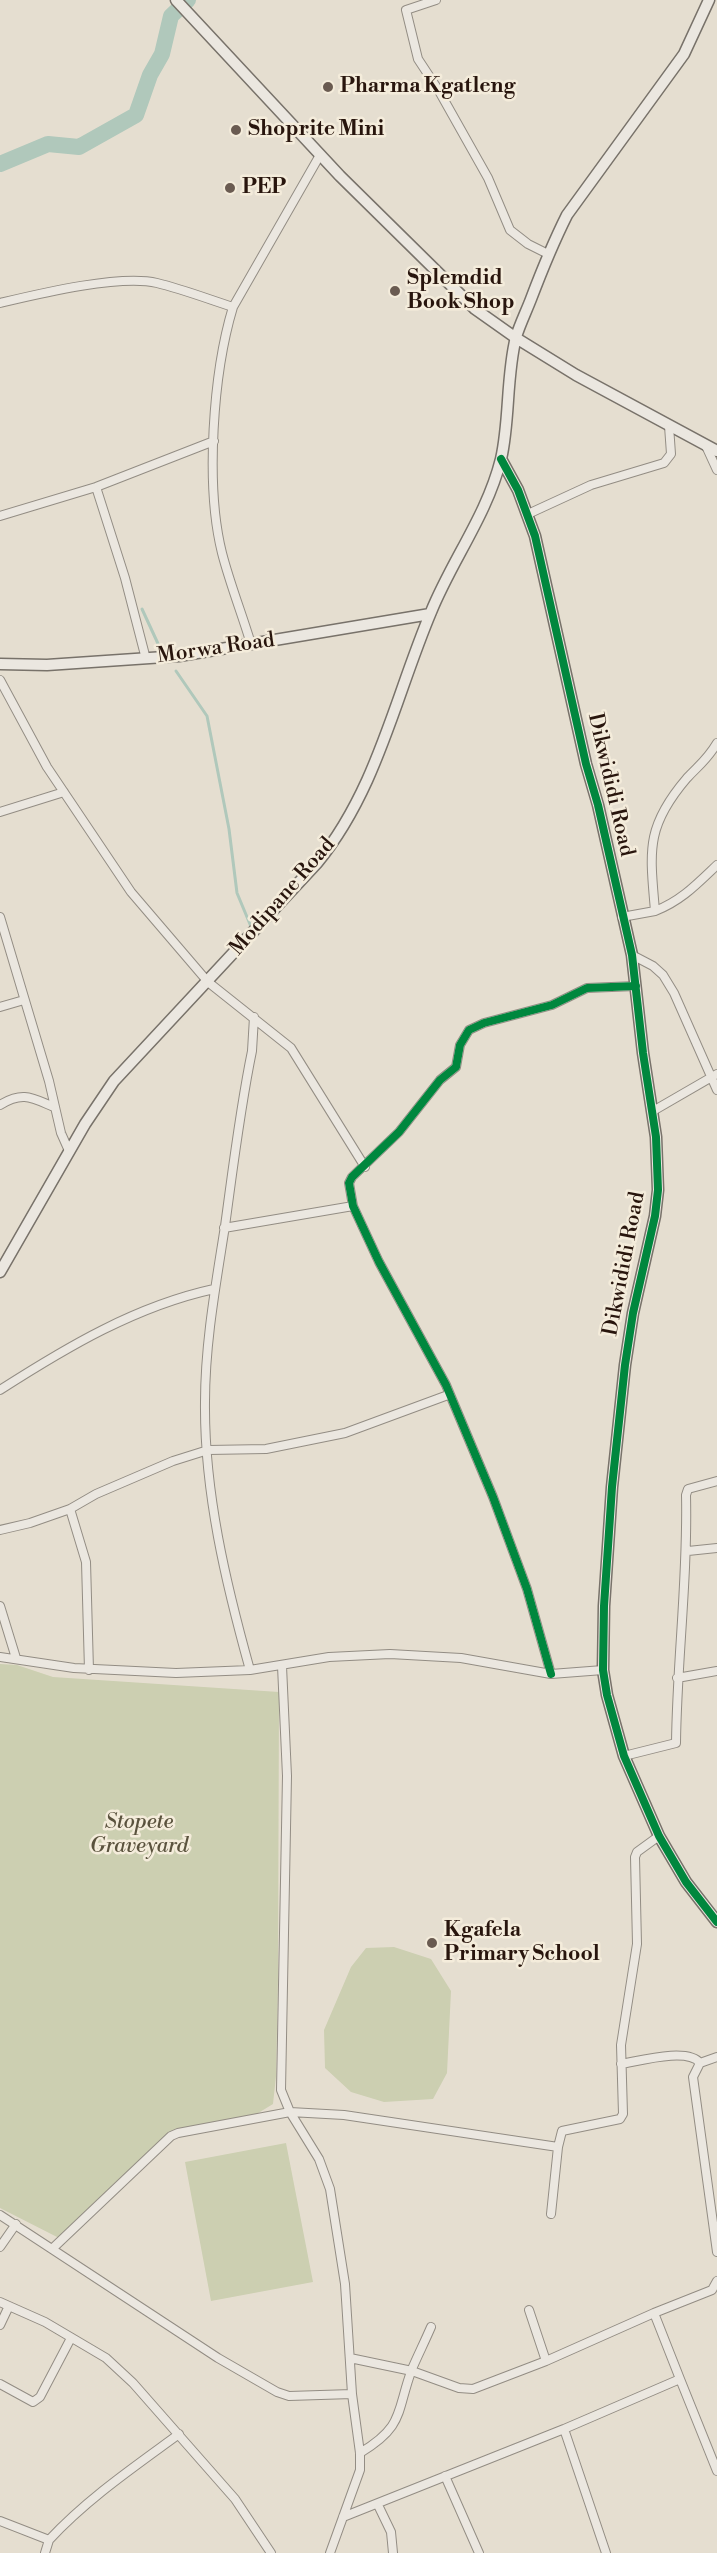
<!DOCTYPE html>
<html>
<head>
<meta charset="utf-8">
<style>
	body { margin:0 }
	canvas { display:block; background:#e5ded0 }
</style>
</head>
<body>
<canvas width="717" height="2553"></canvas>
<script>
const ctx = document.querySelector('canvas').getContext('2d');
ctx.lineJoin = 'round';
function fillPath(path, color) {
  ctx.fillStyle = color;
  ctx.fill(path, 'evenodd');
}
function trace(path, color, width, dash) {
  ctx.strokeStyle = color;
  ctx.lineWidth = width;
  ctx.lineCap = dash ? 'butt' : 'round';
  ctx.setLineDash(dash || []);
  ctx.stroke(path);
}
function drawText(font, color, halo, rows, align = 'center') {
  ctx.font = font + ' "Libre Bodoni",serif';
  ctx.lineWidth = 5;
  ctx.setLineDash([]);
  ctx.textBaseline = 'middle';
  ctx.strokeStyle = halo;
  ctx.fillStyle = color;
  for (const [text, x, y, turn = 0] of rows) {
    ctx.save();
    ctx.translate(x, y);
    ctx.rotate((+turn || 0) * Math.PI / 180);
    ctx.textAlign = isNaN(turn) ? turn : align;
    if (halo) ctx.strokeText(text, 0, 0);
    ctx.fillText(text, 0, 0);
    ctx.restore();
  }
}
fillPath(new Path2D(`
	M 0,1664 L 17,1665 L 53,1677 L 279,1692 L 278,1979 L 276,2076 L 273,2104 L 255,2115 L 168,2134 L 59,2238 L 0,2208 Z
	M 394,1947 L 431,1959 L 451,1991 L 447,2073 L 433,2099 L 384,2102 L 351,2092 L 325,2068 L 324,2030 L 351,1967 L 366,1948 Z
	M 286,2143 L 313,2282 L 211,2301 L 185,2162 Z`), '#cccfb1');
trace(new Path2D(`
	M 142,609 L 160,648
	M 176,671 L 207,716 L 229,829 L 237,893 L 252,929`), '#b0c8bb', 3);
trace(new Path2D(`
	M 0,164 L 48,144 L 79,147 L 136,115 L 150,75 L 162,54 L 171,16 L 188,0`), '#b0c8bb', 16);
const street = new Path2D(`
	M 436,0 L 406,10 L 418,59 L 439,91 L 488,178 L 510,230 L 528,244 L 548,254
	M 0,303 C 38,294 120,274 157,283 C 182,289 208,299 233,307
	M 706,446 L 717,470
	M 96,487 L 125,578 L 146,659
	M 528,514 L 591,485 L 664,463 L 671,454 L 669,426
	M 0,516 L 96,487 L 214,441
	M 251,644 C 242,614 230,584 222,553 C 205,485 213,373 233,307 L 320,155
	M 0,680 L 47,767 L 131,892 L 208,982 L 291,1048 L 365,1167
	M 717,743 C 707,760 699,765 687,778 C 645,827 650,851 655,911 C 681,901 697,884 717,865
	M 0,812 L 64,792
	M 0,917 L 49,1081 L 61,1133 L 69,1151
	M 622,917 L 655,911
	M 632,955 L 653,966 L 663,975 L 674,993 L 717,1090
	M 0,1007 L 24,1000
	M 0,1105 C 23,1091 32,1098 54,1107
	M 653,1111 L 717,1074
	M 224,1228 L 353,1206
	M 0,1390 C 67,1347 136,1306 214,1289
	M 70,1509 L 86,1562 L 89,1670
	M 0,1530 L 30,1523 L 70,1509 L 96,1494 L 173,1461 L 208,1450 L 266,1449 L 345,1433 L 448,1395
	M 688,1551 L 717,1548
	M 0,1606 L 16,1658
	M 0,1657 L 74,1668 L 176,1673 L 250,1670 L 329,1657 L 390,1654 L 461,1658 L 551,1674 L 603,1670
	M 282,1666 L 287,1776 L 281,2090 L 290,2112 L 319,2159 L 330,2189 L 345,2284 L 352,2394 L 360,2453 L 360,2470 L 330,2553
	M 250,1670 C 226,1584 204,1492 205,1402 C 205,1343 216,1284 225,1226 C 233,1168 240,1109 252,1051 L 254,1017
	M 551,1674 L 527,1589 L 493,1497 L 446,1385 L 379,1262 L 353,1206 L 349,1183 L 352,1177 L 399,1132 L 440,1080 L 456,1067 L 460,1045 L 469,1030 L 484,1023 L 552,1005 L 587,988 L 636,986
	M 677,1678 L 717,1671
	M 624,1756 L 676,1743 C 677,1660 688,1578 686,1495 L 688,1489 L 717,1481
	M 717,2057 L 700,2063 L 693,2077 L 717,2252
	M 621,2064 C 639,2061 688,2047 700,2063
	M 551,2214 L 558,2147 L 562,2131 L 620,2119 L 623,2114 L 621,2045 L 637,1944 L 635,1857 L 637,1852 L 659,1836
	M 0,2215 L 218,2358 L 277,2392 L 289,2396 L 352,2394
	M 0,2247 L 16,2224
	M 52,2249 L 171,2136 L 178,2133 L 290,2112 L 344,2115 L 558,2147
	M 0,2302 L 45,2322 L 106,2358 L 133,2383 L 235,2499 L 271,2553
	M 529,2310 L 546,2361
	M 0,2325 L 9,2306
	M 350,2358 L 412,2371 L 459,2388 L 473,2389 L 546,2361 L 654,2313
	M 680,2379 L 717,2471
	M 0,2384 L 33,2402 L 40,2397 L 71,2338
	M 564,2429 L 606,2553
	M 360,2453 C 405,2426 396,2412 412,2369 C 418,2355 425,2341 431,2327
	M 445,2476 L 479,2553
	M 378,2505 L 391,2532 L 393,2553
	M 343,2517 L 564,2429 L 680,2379 L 654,2313 L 712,2290 L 717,2281
	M 0,2521 L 49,2540 C 87,2499 134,2467 179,2434
	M 45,2553 L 49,2540`);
const secondary = new Path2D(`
	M 176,0 L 340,176 L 475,309 L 516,338 L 576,375 L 717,451
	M 501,459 L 518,490 L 535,536 L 586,764 L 598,805 L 632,955 L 643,1053 L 656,1137 L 658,1190 L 655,1216 L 633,1313 L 625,1365 L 612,1487 L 604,1606 L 603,1670 L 607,1695 L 624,1756 L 659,1836 L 686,1882 L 717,1922
	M 0,664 L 47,665 L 179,656 L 430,614
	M 0,1272 L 85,1124 L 114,1081 L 317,863 C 377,790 395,697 431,612 C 452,560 487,515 501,459 C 510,420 506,377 516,337 C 520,324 526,312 531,299 C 542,270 553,243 567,215 L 684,54 L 709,0`);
trace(street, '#938d84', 10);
trace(secondary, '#78726a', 13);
trace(street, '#ebe7e0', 8);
trace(secondary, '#ebe7e0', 10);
trace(new Path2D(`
	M 501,459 L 518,490 L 535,536 L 586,764 L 598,805 L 632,955 L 643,1053 L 656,1137 L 658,1190 L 655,1216 L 633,1313 L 625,1365 L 612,1487 L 604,1606 L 603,1670 L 607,1695 L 624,1756 L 659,1836 L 686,1882 L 717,1922
	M 551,1674 L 527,1589 L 493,1497 L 446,1385 L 379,1262 L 353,1206 L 349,1183 L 352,1177 L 399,1132 L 440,1080 L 456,1067 L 460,1045 L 469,1030 L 484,1023 L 552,1005 L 587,988 L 636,986`), '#00873e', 8);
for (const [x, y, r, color] of [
	[328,87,6,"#6a5b51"],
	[236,130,6,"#6a5b51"],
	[230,188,6,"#6a5b51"],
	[395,291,6,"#6a5b51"],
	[432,1943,6,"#6a5b51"]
]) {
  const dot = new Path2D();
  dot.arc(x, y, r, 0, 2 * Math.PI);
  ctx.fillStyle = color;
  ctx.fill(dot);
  trace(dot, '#f4ecdb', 2);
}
drawText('bold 21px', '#28150d', '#f4ecdb', [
	["Pharma Kgatleng",340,87],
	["Shoprite Mini",248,130],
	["PEP",242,188],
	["Splemdid",407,279],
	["Book Shop",407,303],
	["Kgafela",444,1931],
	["Primary School",444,1955]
], 'left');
drawText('21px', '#28150d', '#f4ecdb', [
	["Morwa Road",216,649,-8],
	["Dikwididi Road",610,785,77],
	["Modipane Road",283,897,-49],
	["Dikwididi Road",625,1264,-79]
]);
drawText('italic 21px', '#5a523d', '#f4ecdb', [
	["Stopete",139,1823],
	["Graveyard",139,1847]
]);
</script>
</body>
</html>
